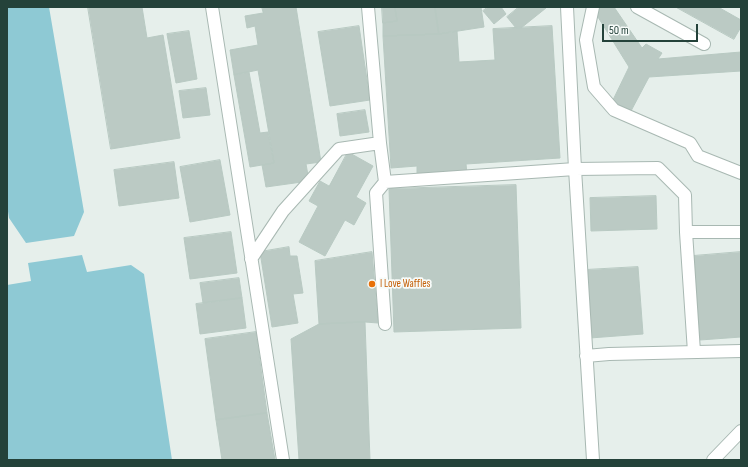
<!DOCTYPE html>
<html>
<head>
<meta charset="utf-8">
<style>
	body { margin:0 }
	#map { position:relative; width:748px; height:467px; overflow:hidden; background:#e6efeb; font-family:"Sofia Sans Condensed",sans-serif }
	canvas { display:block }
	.frame { position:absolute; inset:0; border:8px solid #24423a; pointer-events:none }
	.scale { position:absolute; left:602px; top:24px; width:96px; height:18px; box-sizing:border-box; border:2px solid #24423a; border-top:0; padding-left:5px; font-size:12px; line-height:14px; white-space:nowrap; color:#24423a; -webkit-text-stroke:3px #f7fbf9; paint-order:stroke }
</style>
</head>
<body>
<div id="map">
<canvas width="748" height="467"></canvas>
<div class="frame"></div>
<div class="scale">50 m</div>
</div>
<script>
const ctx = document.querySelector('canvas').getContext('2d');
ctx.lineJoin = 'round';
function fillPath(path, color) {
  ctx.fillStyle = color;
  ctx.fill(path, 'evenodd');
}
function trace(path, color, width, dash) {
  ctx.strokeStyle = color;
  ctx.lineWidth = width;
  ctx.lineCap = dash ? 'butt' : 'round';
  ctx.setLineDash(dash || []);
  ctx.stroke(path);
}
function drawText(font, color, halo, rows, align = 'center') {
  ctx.font = font + ' "Sofia Sans Condensed",sans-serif';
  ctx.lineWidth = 3.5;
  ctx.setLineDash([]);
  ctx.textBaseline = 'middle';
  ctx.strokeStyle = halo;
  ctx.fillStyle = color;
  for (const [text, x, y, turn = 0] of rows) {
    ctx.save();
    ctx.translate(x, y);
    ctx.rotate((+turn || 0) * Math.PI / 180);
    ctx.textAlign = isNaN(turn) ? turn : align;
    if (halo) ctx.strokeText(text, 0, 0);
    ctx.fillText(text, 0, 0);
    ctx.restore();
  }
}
fillPath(new Path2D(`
	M 7,7 L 49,7 L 84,212 L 74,236 L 26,243 L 9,218 L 7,205 Z
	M 82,255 L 87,272 L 131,265 L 144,274 L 172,460 L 7,460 L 7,285 L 31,281 L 28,263 Z`), '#8ec9d4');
const building = new Path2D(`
	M 88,7 L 142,7 L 147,38 L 163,35 L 180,138 L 111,149 Z
	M 262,7 L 296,7 L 321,162 L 306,164 L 309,181 L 266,187 L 262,165 L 274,163 L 258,70 L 234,75 L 230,50 L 258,45 L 255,26 L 247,28 L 245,16 L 263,13 Z
	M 382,7 L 395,7 L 397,21 L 383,23 Z
	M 395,7 L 435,7 L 439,34 L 383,36 L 383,23 L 397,21 Z
	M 435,7 L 481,7 L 484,27 L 439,34 Z
	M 488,7 L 501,7 L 506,14 L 494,24 L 483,11 Z
	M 519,7 L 545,7 L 546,8 L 521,28 L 516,28 L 507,17 Z
	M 596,7 L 614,7 L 642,48 L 646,44 L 662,53 L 658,59 L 741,52 L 741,71 L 649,77 L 631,111 L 612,102 L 629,67 L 593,9 Z
	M 676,7 L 718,7 L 741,20 L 741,27 L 734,39 Z
	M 359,26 L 370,100 L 330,106 L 318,32 Z
	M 552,26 L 560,158 L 466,164 L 467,174 L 417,177 L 417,166 L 391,168 L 383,36 L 439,34 L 457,31 L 459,62 L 495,60 L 493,29 Z
	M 189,31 L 197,79 L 176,83 L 167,34 Z
	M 249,72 L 260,133 L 268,132 L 274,163 L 250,167 L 234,75 Z
	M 206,88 L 210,115 L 183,118 L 179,91 Z
	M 365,110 L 369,132 L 340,136 L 337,114 Z
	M 348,152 L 373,166 L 356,197 L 366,203 L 354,225 L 345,220 L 325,256 L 299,242 L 318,206 L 309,201 L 320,181 L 329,186 Z
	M 220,160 L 230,215 L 190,222 L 180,167 Z
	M 174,162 L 179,198 L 119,206 L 114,170 Z
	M 516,185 L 521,328 L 394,332 L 389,189 Z
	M 656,196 L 657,229 L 591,231 L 590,198 Z
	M 231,232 L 237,273 L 190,279 L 184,238 Z
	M 289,247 L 290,256 L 297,256 L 303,293 L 293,294 L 298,323 L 272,327 L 260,252 Z
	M 372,252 L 378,323 L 365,322 L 319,324 L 315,261 Z
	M 741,252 L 741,337 L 700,340 L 693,256 Z
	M 638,267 L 643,334 L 590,338 L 585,270 Z
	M 239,278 L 242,298 L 203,303 L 200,283 Z
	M 242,298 L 246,328 L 200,334 L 196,304 Z
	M 365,322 L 370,460 L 299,460 L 291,339 L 319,324 Z
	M 256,332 L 267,413 L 216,420 L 205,339 Z
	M 267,413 L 275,460 L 222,460 L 216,420 Z`);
fillPath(building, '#bbcac4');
trace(building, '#b8c9c2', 1);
const minor = new Path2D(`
	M 212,7 L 283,460
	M 368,7 L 380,143 L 385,182 L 575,169 L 567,7
	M 593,7 L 586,40 L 594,87 L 614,110 L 690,143 L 698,156 L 741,173
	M 637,7 L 704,44
	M 251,259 L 283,211 L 339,149 L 380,143
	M 385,324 L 376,193 L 385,182
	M 694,352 L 686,232 L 741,232
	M 586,356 L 609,354 L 741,351
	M 593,460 L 575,169 L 658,168 L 685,195 L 686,232
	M 713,460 L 741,431`);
trace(minor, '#a8b8b2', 14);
trace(minor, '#fff', 12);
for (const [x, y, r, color] of [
	[372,284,4,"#e8710a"]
]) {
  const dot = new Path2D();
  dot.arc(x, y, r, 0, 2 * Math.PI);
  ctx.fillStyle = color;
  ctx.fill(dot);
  trace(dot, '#f7fbf9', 1.5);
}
drawText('11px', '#c56008', '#f7fbf9', [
	["I Love Waffles",380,284]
], 'left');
</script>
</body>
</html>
